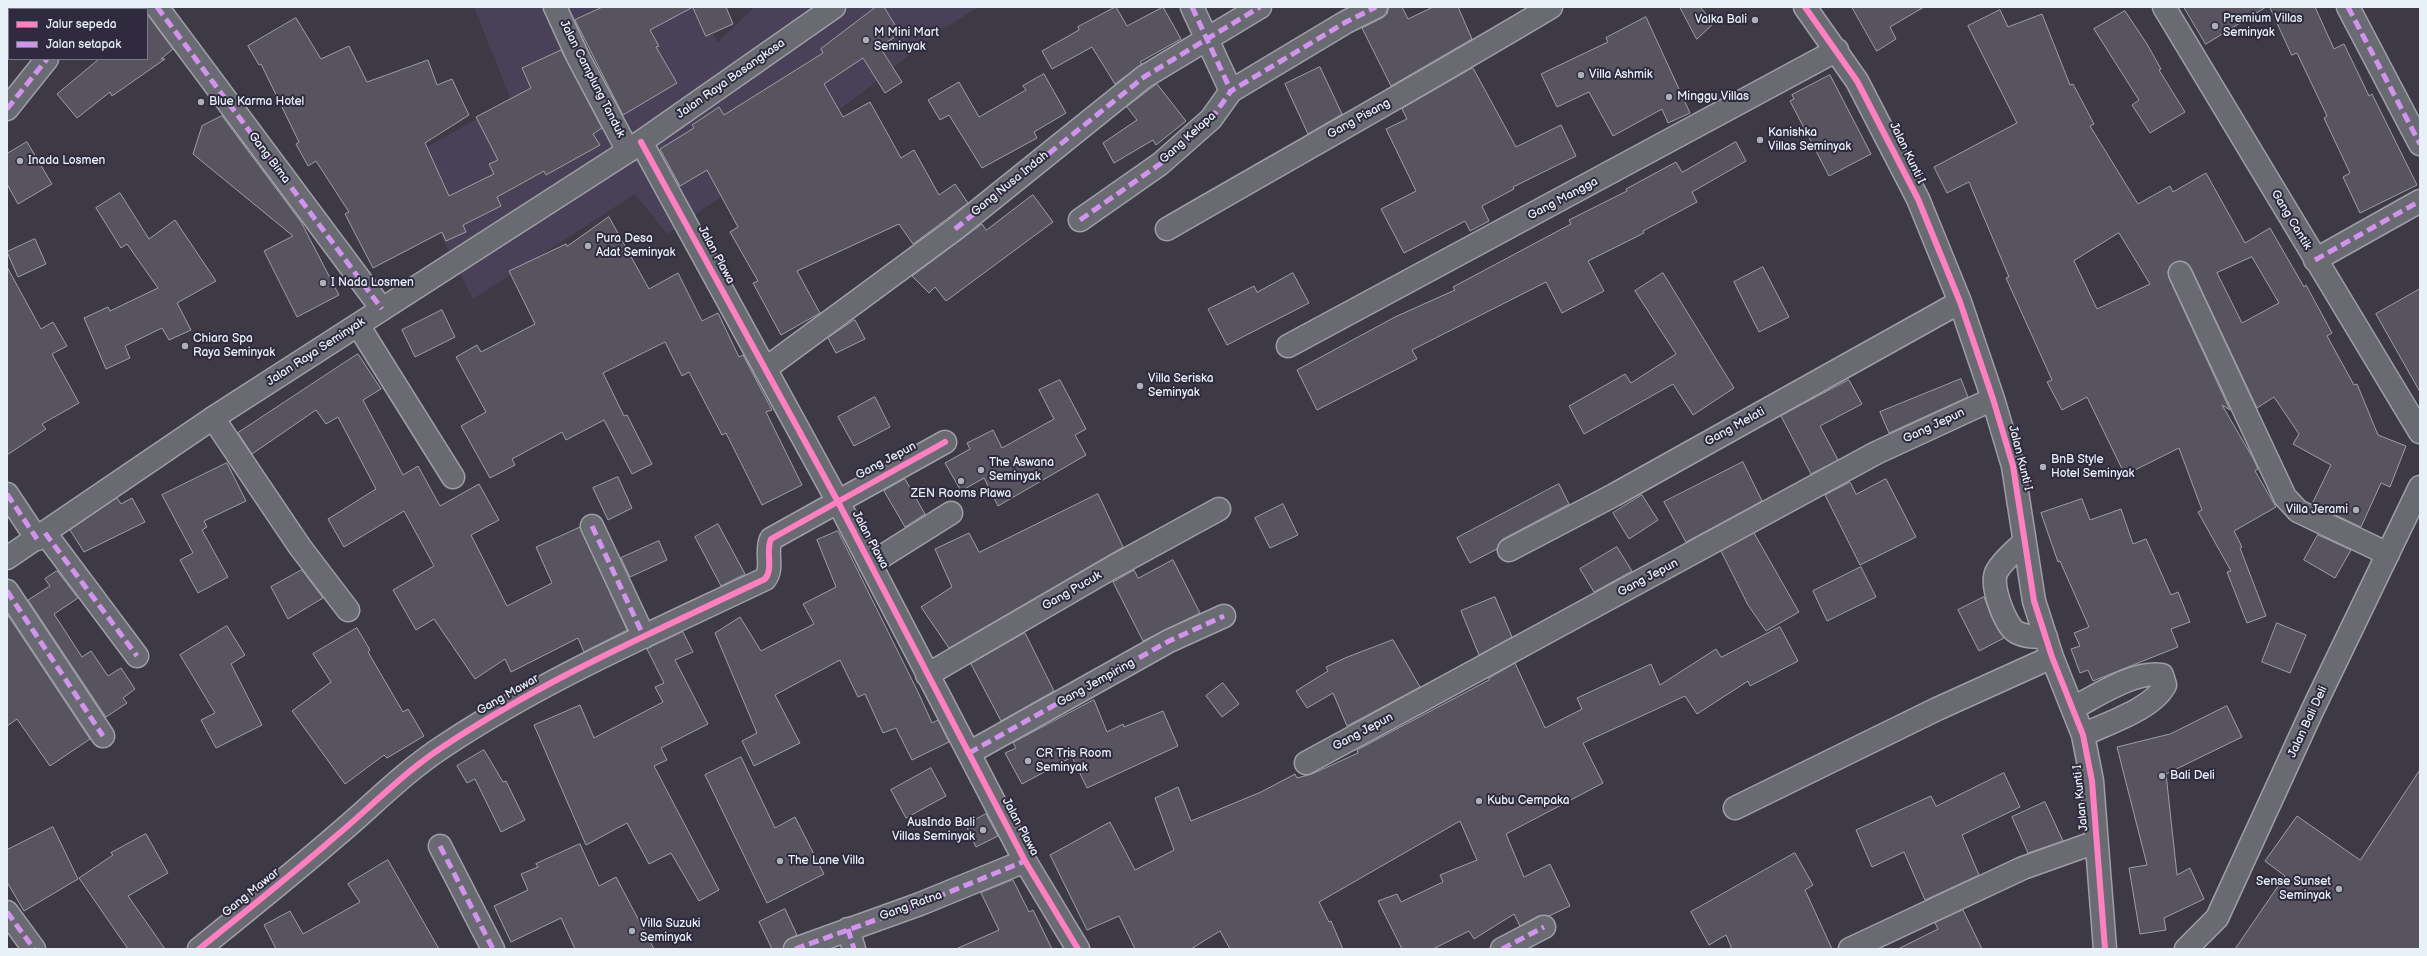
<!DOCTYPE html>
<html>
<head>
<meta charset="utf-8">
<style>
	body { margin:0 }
	#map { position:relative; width:2427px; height:956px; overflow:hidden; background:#3d3a45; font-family:"Balsamiq Sans",sans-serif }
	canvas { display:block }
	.frame { position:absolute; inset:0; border:8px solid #e8f1f8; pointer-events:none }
	.legend { position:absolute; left:8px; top:8px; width:140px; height:52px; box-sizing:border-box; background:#2f2a3d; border:1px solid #797a88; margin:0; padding:5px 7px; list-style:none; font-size:12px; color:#e8f1f8 }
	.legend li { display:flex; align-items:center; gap:8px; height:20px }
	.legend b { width:20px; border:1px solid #797a88 }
</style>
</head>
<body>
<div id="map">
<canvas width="2427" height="956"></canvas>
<div class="frame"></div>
<ul class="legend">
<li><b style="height:5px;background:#ff80c0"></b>Jalur sepeda</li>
<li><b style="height:5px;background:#d193ec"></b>Jalan setapak</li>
</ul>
</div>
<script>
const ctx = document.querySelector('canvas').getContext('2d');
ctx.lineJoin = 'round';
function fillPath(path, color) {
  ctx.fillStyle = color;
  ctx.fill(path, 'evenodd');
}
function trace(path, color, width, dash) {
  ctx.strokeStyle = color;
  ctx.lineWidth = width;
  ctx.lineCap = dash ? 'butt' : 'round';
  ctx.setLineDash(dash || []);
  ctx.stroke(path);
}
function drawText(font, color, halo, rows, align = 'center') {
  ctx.font = font + ' "Balsamiq Sans",sans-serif';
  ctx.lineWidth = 4;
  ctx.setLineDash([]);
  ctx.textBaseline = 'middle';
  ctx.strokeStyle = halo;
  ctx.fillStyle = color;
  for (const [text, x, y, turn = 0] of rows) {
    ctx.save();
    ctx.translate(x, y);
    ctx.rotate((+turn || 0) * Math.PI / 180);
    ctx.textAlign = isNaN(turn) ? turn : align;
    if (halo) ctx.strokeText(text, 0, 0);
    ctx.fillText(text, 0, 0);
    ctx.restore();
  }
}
fillPath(new Path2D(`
	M 474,7 L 697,7 L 718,42 L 755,7 L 979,7 L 939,31 L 864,91 L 760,170 L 667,234 L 635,194 L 473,299 L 403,160 L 511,100 Z`), '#494157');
const building = new Path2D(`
	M 603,7 L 693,7 L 650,30 L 659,46 L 656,47 L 677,83 L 623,115 L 575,20 Z
	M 693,7 L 726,7 L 733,24 L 706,36 Z
	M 876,7 L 884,7 L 900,33 L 880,47 L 902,82 L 885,93 L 863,58 L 824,84 L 843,117 L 870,102 L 901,158 L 914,150 L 939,195 L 955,184 L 968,203 L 913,244 L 899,224 L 797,271 L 820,313 L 781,335 L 753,283 L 758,281 L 730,232 L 738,227 L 707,170 L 680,186 L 660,149 L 694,128 L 692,125 L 719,107 L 724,115 L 823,53 L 821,49 Z
	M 1116,7 L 1127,26 L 1163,7 L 1181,39 L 1140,62 L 1142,64 L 1115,84 L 1092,47 L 1052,69 L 1042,51 L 1079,30 L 1078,27 Z
	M 1389,7 L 1402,7 L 1408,19 L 1433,7 L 1458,7 L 1472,39 L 1391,86 L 1362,28 L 1382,18 L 1387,14 Z
	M 1680,7 L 1700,7 L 1714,23 L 1697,39 Z
	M 1852,7 L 1924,7 L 1890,27 L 1896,39 L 1877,51 Z
	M 2184,7 L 2266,7 L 2206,44 Z
	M 2270,7 L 2315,7 L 2334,49 L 2344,44 L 2369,96 L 2372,94 L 2417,185 L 2360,213 L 2343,177 L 2350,173 L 2324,118 L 2327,116 L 2297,53 L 2292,55 Z
	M 2000,10 L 2008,27 L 2042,14 L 2070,85 L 2073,84 L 2094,124 L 2090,126 L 2138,204 L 2170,186 L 2173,192 L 2206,173 L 2245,243 L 2270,228 L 2304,287 L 2306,285 L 2332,333 L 2327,336 L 2354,385 L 2357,384 L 2378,435 L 2406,446 L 2390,487 L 2381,483 L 2361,527 L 2312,504 L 2331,465 L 2293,444 L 2299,434 L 2274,397 L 2257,408 L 2191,268 L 2181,261 L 2170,266 L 2168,272 L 2169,278 L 2230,410 L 2222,405 L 2254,460 L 2258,469 L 2255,471 L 2276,507 L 2234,531 L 2242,547 L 2240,548 L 2266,616 L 2247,623 L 2227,572 L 2231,571 L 2198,512 L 2202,510 L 2179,448 L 2125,475 L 2087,397 L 2062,410 L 2047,382 L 2052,380 L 2006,278 L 2009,277 L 1969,182 L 1947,193 L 1934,167 L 2017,123 L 1968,26 ZM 2119,233 L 2150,284 L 2097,309 L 2074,261 ZM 2252,257 L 2279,303 L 2242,323 L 2217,273 Z
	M 2125,11 L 2147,44 L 2161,69 L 2159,70 L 2185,112 L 2150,133 L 2132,105 L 2139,100 L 2094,29 Z
	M 147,14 L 173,49 L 161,59 L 165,59 L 112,96 L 110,92 L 77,118 L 57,94 L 99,59 L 147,59 Z
	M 1646,17 L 1690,113 L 1668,123 L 1662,109 L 1613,136 L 1589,92 L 1557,107 L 1541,74 L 1608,42 L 1606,38 Z
	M 296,18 L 321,59 L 349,46 L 367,82 L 428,60 L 437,85 L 452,79 L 469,115 L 425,143 L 449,196 L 494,174 L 489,164 L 498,160 L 476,117 L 531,88 L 522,68 L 561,50 L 602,128 L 593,134 L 600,145 L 546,175 L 544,171 L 497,197 L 501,206 L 463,225 L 466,232 L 446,241 L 442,232 L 373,268 L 345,214 L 349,212 L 316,161 L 308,166 L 296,144 L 299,142 L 261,64 L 259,65 L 248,46 Z
	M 1320,67 L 1342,114 L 1308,134 L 1285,84 Z
	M 1473,68 L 1516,147 L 1561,125 L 1576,156 L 1513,187 L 1514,189 L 1482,206 L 1489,221 L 1470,231 L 1465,221 L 1404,253 L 1381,209 L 1416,191 L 1386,129 L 1407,119 L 1402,109 Z
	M 1044,74 L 1066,113 L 1034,132 L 1037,138 L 982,168 L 949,115 L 940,120 L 928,100 L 959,82 L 979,117 L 1026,90 L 1023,86 Z
	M 1830,75 L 1871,154 L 1829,176 L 1790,101 L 1794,99 L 1792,95 Z
	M 1157,84 L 1186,121 L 1156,145 L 1153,140 L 1114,163 L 1103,143 L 1137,120 L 1127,107 Z
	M 222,116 L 301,222 L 339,295 L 297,317 L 264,251 L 293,236 L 193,154 L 202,126 Z
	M 27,142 L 52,184 L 18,204 L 7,184 L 7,154 Z
	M 1736,142 L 1746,161 L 1692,192 L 1697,202 L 1643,231 L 1644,233 L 1588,261 L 1604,291 L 1562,313 L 1546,282 L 1412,350 L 1417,359 L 1317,410 L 1297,370 L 1395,317 L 1455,290 L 1453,287 L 1571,224 L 1569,220 L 1627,191 L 1626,189 L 1676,162 L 1682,172 Z
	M 120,193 L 149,239 L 175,220 L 216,281 L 177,303 L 191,330 L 169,340 L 162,328 L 125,346 L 130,358 L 106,369 L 84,318 L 108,307 L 110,311 L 158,288 L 127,244 L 121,248 L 96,208 Z
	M 1033,195 L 1053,222 L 946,301 L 935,287 L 929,293 L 912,276 L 982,224 L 986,230 Z
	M 609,217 L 649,289 L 678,273 L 702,321 L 718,313 L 739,357 L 743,355 L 772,410 L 766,412 L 802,485 L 762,505 L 726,433 L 722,435 L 689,372 L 682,376 L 665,342 L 603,373 L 624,416 L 627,415 L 652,464 L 632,474 L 604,420 L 566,440 L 562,432 L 512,459 L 515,465 L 490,478 L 461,426 L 486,412 L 456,357 L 477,345 L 481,352 L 535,324 L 509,271 L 566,244 L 567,246 Z
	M 35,239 L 46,264 L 18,277 L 7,252 Z
	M 7,267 L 41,329 L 53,322 L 67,346 L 52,354 L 79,403 L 42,424 L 46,429 L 7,455 Z
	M 1763,267 L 1789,317 L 1759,332 L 1734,282 Z
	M 1293,273 L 1309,303 L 1227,345 L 1208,309 L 1254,286 L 1257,292 Z
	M 1663,273 L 1734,388 L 1693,415 L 1673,384 L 1584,434 L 1569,406 L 1625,374 L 1631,383 L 1676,354 L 1635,291 Z
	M 2420,289 L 2420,392 L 2376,314 Z
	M 442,310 L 455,337 L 415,357 L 402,330 Z
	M 855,320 L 865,339 L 836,353 L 828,338 Z
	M 358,354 L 381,389 L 363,400 L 403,475 L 418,466 L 440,506 L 479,484 L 499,520 L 471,535 L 507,606 L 552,583 L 536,547 L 580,527 L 627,630 L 584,652 L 578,638 L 511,672 L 505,659 L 475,679 L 434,619 L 416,630 L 393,590 L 434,566 L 404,511 L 344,547 L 328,519 L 376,489 L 338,417 L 326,424 L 316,410 L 252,454 L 238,433 Z
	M 1961,379 L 1968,397 L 1889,433 L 1880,412 Z
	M 1060,380 L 1086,429 L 1075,435 L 1086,455 L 998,506 L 984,478 L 961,491 L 945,463 L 970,449 L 967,443 L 993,430 L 1002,448 L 1054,419 L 1039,390 Z
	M 1849,380 L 1862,404 L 1820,426 L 1838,460 L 1811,474 L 1781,416 Z
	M 875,397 L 890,427 L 854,446 L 838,417 Z
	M 1743,462 L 1762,501 L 1686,542 L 1664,502 Z
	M 227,463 L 246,501 L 204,521 L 207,527 L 202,530 L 228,577 L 198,593 L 180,560 L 193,553 L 162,495 Z
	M 618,477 L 632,508 L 608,520 L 593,488 Z
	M 905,479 L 925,514 L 905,527 L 884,491 Z
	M 1886,479 L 1916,537 L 1860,565 L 1825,495 L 1850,482 L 1856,494 Z
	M 1559,484 L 1569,504 L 1503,539 L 1497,549 L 1470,563 L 1457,538 Z
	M 1098,494 L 1123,547 L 949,648 L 921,607 L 952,587 L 935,549 L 969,533 L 979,552 Z
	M 1642,495 L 1658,520 L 1629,539 L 1613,513 Z
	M 117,498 L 121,504 L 132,498 L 145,522 L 84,552 L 70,530 Z
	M 2082,499 L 2090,520 L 2121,509 L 2133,544 L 2146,539 L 2171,595 L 2178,592 L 2190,622 L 2171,629 L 2178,647 L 2093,681 L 2088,670 L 2080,673 L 2071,649 L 2080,646 L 2074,633 L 2089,627 L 2060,561 L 2058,562 L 2041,513 Z
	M 1283,504 L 1298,535 L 1270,548 L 1255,518 Z
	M 718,524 L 745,574 L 721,586 L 695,537 Z
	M 838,531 L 918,692 L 932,723 L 938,720 L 949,742 L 912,760 L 896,728 L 883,733 L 865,694 L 858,697 L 840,660 L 775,695 L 800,743 L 754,766 L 742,741 L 757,733 L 715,633 L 740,617 L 761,651 L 814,624 L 803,604 L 836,587 L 817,540 Z
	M 1754,533 L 1799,612 L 1766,631 L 1748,605 L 1721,551 Z
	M 2318,535 L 2351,550 L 2335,578 L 2304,560 Z
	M 659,541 L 667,560 L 630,577 L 621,558 Z
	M 1617,547 L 1632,571 L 1594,592 L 1580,569 Z
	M 1173,560 L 1200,613 L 1143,641 L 1113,582 L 1134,570 L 1138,578 Z
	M 1861,567 L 1876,597 L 1827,621 L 1813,591 Z
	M 302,570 L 323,598 L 288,619 L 271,587 Z
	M 57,571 L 78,598 L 54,614 L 82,657 L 91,651 L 108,676 L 121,668 L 135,689 L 123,698 L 127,703 L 106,717 L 28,600 L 50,586 L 45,579 Z
	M 1495,597 L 1512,637 L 1479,655 L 1461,611 Z
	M 1984,597 L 1992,618 L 2004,638 L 1979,651 L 1958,610 Z
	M 7,614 L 90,739 L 50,766 L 17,719 L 7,726 Z
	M 2277,623 L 2306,635 L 2290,673 L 2262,662 Z
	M 227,626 L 245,655 L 231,664 L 262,725 L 216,748 L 201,720 L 215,713 L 180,655 Z
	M 1780,627 L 1798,661 L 1750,686 L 1748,681 L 1697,714 L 1685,696 L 1583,743 L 1603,783 L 1506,834 L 1524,877 L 1550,864 L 1570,906 L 1549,916 L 1538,916 L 1520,926 L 1514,914 L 1474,939 L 1469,931 L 1433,949 L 1402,949 L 1378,901 L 1397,894 L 1401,902 L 1443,882 L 1440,875 L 1477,860 L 1460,821 L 1319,902 L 1329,922 L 1331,921 L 1343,949 L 1230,949 L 1220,931 L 1191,949 L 1135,949 L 1119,916 L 1087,930 L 1050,855 L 1110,822 L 1135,870 L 1174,850 L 1155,798 L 1178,787 L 1191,821 L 1261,792 L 1295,774 L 1297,778 L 1312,774 L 1358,753 L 1357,750 L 1489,680 L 1489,678 L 1515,663 L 1545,728 L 1582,709 L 1577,698 L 1651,664 L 1660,685 L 1716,649 L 1721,657 Z
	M 357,628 L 370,650 L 368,652 L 403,712 L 408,709 L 424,736 L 387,758 L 384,755 L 345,784 L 292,711 L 331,682 L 313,654 Z
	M 683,632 L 693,652 L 675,660 L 708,724 L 661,748 L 667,760 L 654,766 L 719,890 L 699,901 L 671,853 L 649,864 L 627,823 L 586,845 L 534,725 L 580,705 L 594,738 L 663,702 L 655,687 L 664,683 L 647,649 Z
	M 1025,633 L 1054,691 L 1001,721 L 971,664 Z
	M 1393,640 L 1420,687 L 1347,726 L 1333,693 L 1307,708 L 1296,691 L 1328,671 L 1326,667 L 1345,658 Z
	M 1223,683 L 1239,704 L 1222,717 L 1206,696 Z
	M 1094,700 L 1107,732 L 1123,724 L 1124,727 L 1163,711 L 1178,746 L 1087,788 L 1072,757 L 1022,784 L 1005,753 L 1016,748 L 1013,743 Z
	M 2227,706 L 2242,737 L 2166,774 L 2177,875 L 2190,868 L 2204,899 L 2164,918 L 2166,930 L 2140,934 L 2129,868 L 2147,865 L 2117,747 L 2170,734 Z
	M 484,750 L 503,782 L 506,781 L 525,820 L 501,832 L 475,779 L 467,783 L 457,766 Z
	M 741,757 L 775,828 L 795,817 L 824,874 L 767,903 L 705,775 Z
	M 931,768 L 946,796 L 906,818 L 891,790 Z
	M 2420,770 L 2420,949 L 2235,949 L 2285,876 L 2265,861 L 2297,816 L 2360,860 Z
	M 2004,773 L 2020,807 L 1962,835 L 1979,875 L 1925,900 L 1904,852 L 1872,867 L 1856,830 L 1931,796 L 1936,806 Z
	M 2045,802 L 2063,841 L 2028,853 L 2012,817 Z
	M 986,814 L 998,836 L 976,847 L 966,825 Z
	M 53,827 L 78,879 L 24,911 L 7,882 L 7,850 Z
	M 146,834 L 168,873 L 128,896 L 165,949 L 128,949 L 79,878 L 113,855 L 111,853 Z
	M 580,844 L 599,886 L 616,877 L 654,949 L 575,949 L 561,918 L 511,942 L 494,906 L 528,890 L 521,874 L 538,867 L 536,864 Z
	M 1795,853 L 1813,885 L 1805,890 L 1832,949 L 1732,949 L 1726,935 L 1709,945 L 1691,912 Z
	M 388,860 L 439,949 L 276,949 L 264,925 L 290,911 L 303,934 L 360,902 L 348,884 Z
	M 1013,880 L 1029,912 L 1033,910 L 1052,949 L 956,949 L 999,930 L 981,893 Z
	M 785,909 L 797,935 L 786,941 L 783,949 L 772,949 L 759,922 Z
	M 1963,910 L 1982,949 L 1898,949 L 1938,929 L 1935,923 Z`);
fillPath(building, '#58545f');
trace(building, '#9e9ea5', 1);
const minor = new Path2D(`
	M 80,7 L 82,9
	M 157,7 L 382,309
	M 555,7 L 577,55 L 628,151
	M 1192,7 L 1231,91
	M 1805,7 L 1857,81 L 1918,199 L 1960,302 L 1993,399 L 2013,466 L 2034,601 L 2052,657 L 2083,735 L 2092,781 L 2105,949
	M 2164,7 L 2420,432
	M 2348,7 L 2420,144
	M 7,109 L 47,59
	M 641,142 L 837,500 L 1025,861 L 1078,949
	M 1080,220 L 1160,164 L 1211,119 L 1231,91 L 1346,22 L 1376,7
	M 1167,229 C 1295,155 1424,83 1551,7
	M 2315,260 L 2420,201
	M 2180,273 L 2285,497 L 2298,511 L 2388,554
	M 358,325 L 453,477
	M 1288,346 L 1837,50
	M 765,369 L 955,229 L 1144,77 L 1260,7
	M 213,418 L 300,547 L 348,610
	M 7,494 L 37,539
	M 592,526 L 644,637
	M 45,533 L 137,656
	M 2024,542 C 2015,551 2003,560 1997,571 C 1989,583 2005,625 2016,632 C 2025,637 2036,637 2046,637
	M 1509,550 L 1614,495 L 1960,302
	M 870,564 L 951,513
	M 7,591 L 103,736
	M 927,675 L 1113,567 L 1219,509
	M 2073,708 C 2097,696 2135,670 2162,675 L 2165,685 C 2153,709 2107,723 2083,735
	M 969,753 L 1169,641 L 1224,616
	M 1306,763 L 1876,453 L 1993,399
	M 1735,808 L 1937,709 L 2052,657
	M 440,846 L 493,949
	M 7,912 L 34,949
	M 848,929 L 854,949
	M 199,949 C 245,912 291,875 336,836 C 372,806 404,772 444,746 C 545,679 656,631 765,579 C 774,568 765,552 771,539 L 945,442
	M 795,949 L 920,904 L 1025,861
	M 1502,949 L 1544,927
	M 1850,949 L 2023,868 L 2096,842
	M 2186,949 L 2217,918 L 2312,711 L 2420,487`);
const major = new Path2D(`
	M 7,558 L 213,418 L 628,151 L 834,7`);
trace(minor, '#9e9ea5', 25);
trace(major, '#9e9ea5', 25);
trace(minor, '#6a6b72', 22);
trace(major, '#6a6b72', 22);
trace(new Path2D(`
	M 80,7 L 82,9
	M 157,7 L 382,309
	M 1192,7 L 1231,91
	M 2348,7 L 2420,144
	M 7,109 L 47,59
	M 1080,220 L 1160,164 L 1211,119 L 1231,91 L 1346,22 L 1376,7
	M 955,229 L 1144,77 L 1260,7
	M 2315,260 L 2420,201
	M 7,494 L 37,539
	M 592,526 L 644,637
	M 45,533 L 137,656
	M 7,591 L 103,736
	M 969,753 L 1169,641 L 1224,616
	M 440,846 L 493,949
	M 7,912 L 34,949
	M 848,929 L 854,949
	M 795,949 L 920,904 L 1025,861
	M 1502,949 L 1544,927`), '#d193ec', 5, [10, 5]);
trace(new Path2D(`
	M 1805,7 L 1857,81 L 1918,199 L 1960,302 L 1993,399 L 2013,466 L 2034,601 L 2052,657 L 2083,735 L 2092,781 L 2105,949
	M 641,142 L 837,500 L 1025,861 L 1078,949
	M 199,949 C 245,912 291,875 336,836 C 372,806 404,772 444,746 C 545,679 656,631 765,579 C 774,568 765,552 771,539 L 945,442`), '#ff80c0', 6);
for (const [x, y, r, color] of [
	[1755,20,4,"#acb1b9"],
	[2215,26,4,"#acb1b9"],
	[866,40,4,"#acb1b9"],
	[1581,75,4,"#acb1b9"],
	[1669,97,4,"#acb1b9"],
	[201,102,4,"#acb1b9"],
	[1760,140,4,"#acb1b9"],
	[20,161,4,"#acb1b9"],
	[588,246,4,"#acb1b9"],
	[323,283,4,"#acb1b9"],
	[185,346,4,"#acb1b9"],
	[1140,386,4,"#acb1b9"],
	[2043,467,4,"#acb1b9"],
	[981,470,4,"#acb1b9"],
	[961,481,4,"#acb1b9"],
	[2356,510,4,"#acb1b9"],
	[1028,761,4,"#acb1b9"],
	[2162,776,4,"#acb1b9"],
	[1479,801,4,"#acb1b9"],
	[983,830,4,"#acb1b9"],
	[780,861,4,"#acb1b9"],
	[2339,889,4,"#acb1b9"],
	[632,931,4,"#acb1b9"]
]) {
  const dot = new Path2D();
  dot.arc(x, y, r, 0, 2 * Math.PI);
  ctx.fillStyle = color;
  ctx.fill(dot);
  trace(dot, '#2f2a3d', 1.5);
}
drawText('12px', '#e8f1f8', '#2f2a3d', [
	["Premium Villas",2223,19],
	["Seminyak",2223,33],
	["Valka Bali",1747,20,"right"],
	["M Mini Mart",874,33],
	["Seminyak",874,47],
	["Villa Ashmik",1589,75],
	["Minggu Villas",1677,97],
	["Blue Karma Hotel",209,102],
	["Kanishka",1768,133],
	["Villas Seminyak",1768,147],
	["Inada Losmen",28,161],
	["Pura Desa",596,239],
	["Adat Seminyak",596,253],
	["I Nada Losmen",331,283],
	["Chiara Spa",193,339],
	["Raya Seminyak",193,353],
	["Villa Seriska",1148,379],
	["Seminyak",1148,393],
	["BnB Style",2051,460],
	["Hotel Seminyak",2051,474],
	["The Aswana",989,463],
	["Seminyak",989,477],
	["ZEN Rooms Plawa",961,494,"center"],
	["Villa Jerami",2348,510,"right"],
	["CR Tris Room",1036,754],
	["Seminyak",1036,768],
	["Bali Deli",2170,776],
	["Kubu Cempaka",1487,801],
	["AusIndo Bali",975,823,"right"],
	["Villas Seminyak",975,837,"right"],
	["The Lane Villa",788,861],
	["Sense Sunset",2331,882,"right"],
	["Seminyak",2331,896,"right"],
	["Villa Suzuki",640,924],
	["Seminyak",640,938]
], 'left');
drawText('12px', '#e8f1f8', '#2f2a3d', [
	["Jalan Camplung Tanduk",592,79,63],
	["Jalan Raya Basangkasa",731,79,-35],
	["Gang Pisang",1359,119,-29],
	["Gang Kelapa",1188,138,-42],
	["Jalan Kunti I",1907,153,64],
	["Gang Bima",269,158,53],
	["Gang Nusa Indah",1010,184,-39],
	["Gang Mangga",1563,199,-28],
	["Gang Cantik",2291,220,59],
	["Jalan Plawa",716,255,62],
	["Jalan Raya Seminyak",316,352,-33],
	["Gang Jepun",1934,426,-25],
	["Gang Melati",1735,427,-29],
	["Jalan Kunti I",2020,458,76],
	["Gang Jepun",886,461,-28],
	["Jalan Plawa",870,540,62],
	["Gang Jepun",1648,578,-28],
	["Gang Pucuk",1072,591,-30],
	["Gang Jempiring",1096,683,-29],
	["Gang Mawar",508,695,-30],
	["Jalan Bali Deli",2308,722,-65],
	["Gang Jepun",1363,732,-28],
	["Jalan Kunti I",2081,798,-96],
	["Jalan Plawa",1020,827,62],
	["Gang Mawar",251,893,-39],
	["Gang Ratna",911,906,-20]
]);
</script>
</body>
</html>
